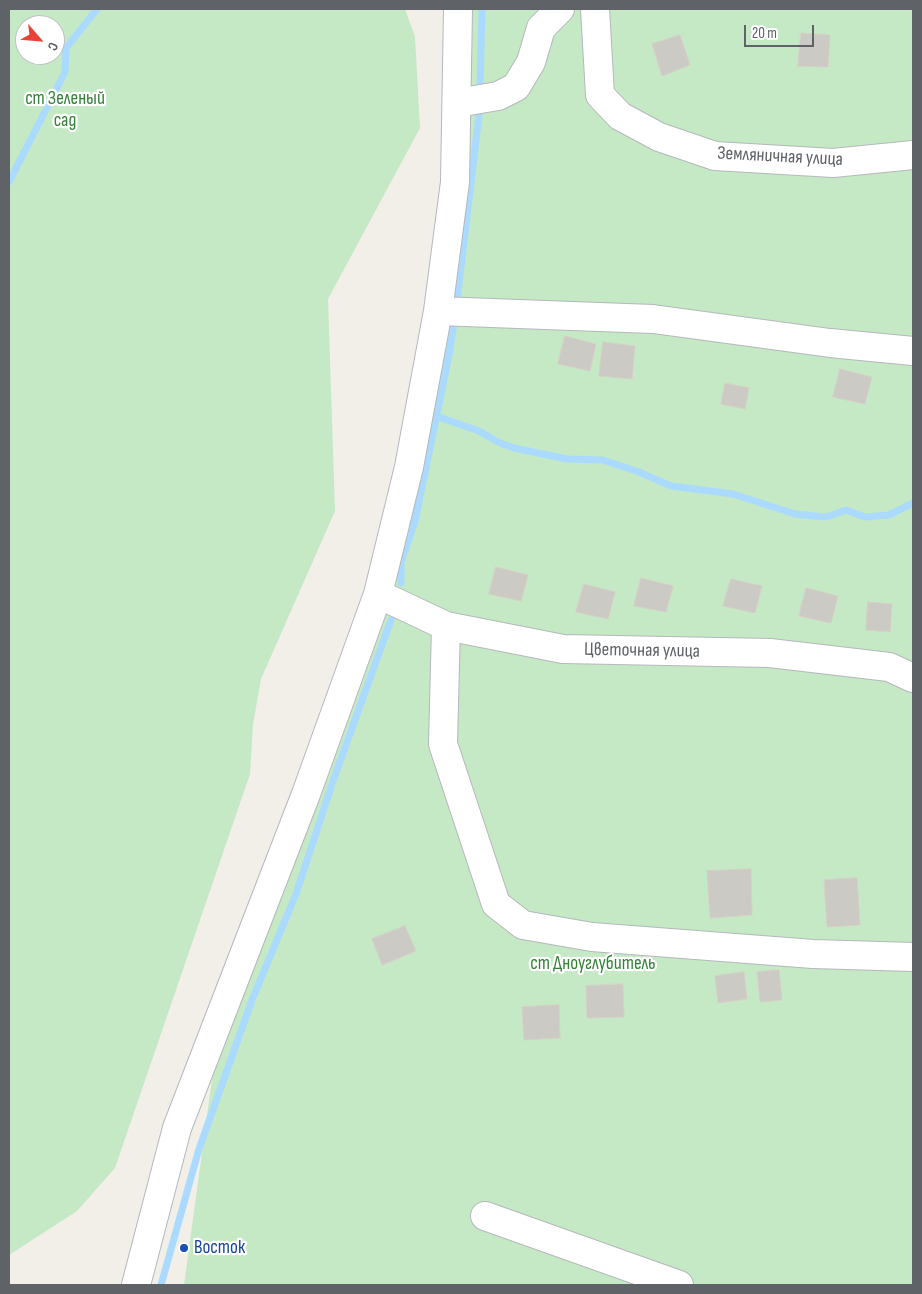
<!DOCTYPE html>
<html>
<head>
<meta charset="utf-8">
<style>
	body { margin:0 }
	#map { position:relative; width:922px; height:1294px; overflow:hidden; background:#f1efe8; font-family:"Sofia Sans Condensed",sans-serif }
	canvas { display:block }
	.frame { position:absolute; inset:0; border:10px solid #5f6368; pointer-events:none }
	.north { position:absolute; left:15px; top:15px; width:50px; height:50px; box-sizing:border-box; background:#fff; border:1px solid #bfc1c3; border-radius:50%; rotate:117deg; font-size:14px; font-weight:700; line-height:20px; text-align:center; color:#5f6368 }
	.north::after { content:''; display:block; margin:auto; width:18px; height:22px; background:#ea4335; clip-path:polygon(50% 0,100% 100%,50% 72%,0 100%) }
	.scale { position:absolute; left:744px; top:25px; width:70px; height:22px; box-sizing:border-box; border:2px solid #5f6368; border-top:0; padding-left:6px; font-size:15px; line-height:18px; white-space:nowrap; color:#5f6368; -webkit-text-stroke:4px #fff; paint-order:stroke }
</style>
</head>
<body>
<div id="map">
<canvas width="922" height="1294"></canvas>
<div class="frame"></div>
<div class="north">С</div>
<div class="scale">20 m</div>
</div>
<script>
const ctx = document.querySelector('canvas').getContext('2d');
ctx.lineJoin = 'round';
function fillPath(path, color) {
  ctx.fillStyle = color;
  ctx.fill(path, 'evenodd');
}
function trace(path, color, width, dash) {
  ctx.strokeStyle = color;
  ctx.lineWidth = width;
  ctx.lineCap = dash ? 'butt' : 'round';
  ctx.setLineDash(dash || []);
  ctx.stroke(path);
}
function drawText(font, color, halo, rows, align = 'center') {
  ctx.font = font + ' "Sofia Sans Condensed",sans-serif';
  ctx.lineWidth = 4.5;
  ctx.setLineDash([]);
  ctx.textBaseline = 'middle';
  ctx.strokeStyle = halo;
  ctx.fillStyle = color;
  for (const [text, x, y, turn = 0] of rows) {
    ctx.save();
    ctx.translate(x, y);
    ctx.rotate((+turn || 0) * Math.PI / 180);
    ctx.textAlign = isNaN(turn) ? turn : align;
    if (halo) ctx.strokeText(text, 0, 0);
    ctx.fillText(text, 0, 0);
    ctx.restore();
  }
}
fillPath(new Path2D(`
	M 9,9 L 405,9 L 415,37 L 420,128 L 328,299 L 335,511 L 261,679 L 253,724 L 250,774 L 115,1168 L 77,1211 L 9,1255 ZM 25,25 L 55,25 L 55,55 L 25,55 Z
	M 462,9 L 913,9 L 913,1285 L 184,1285 L 213,1072 L 385,597 L 459,203 Z`), '#c5e8c5');
trace(new Path2D(`
	M 480,84 L 482,9
	M 9,182 L 65,72 L 66,48 L 97,9
	M 457,300 L 479,115
	M 436,416 L 479,431 L 500,443 L 514,448 L 567,459 L 603,460 L 639,472 L 671,486 L 733,494 L 795,514 L 826,517 L 846,510 L 865,517 L 889,515 L 913,503
	M 401,583 L 401,562 L 415,521 L 449,355 L 454,323
	M 161,1285 L 199,1149 L 252,1000 L 296,894 L 333,781 L 391,620`), '#aadaff', 7);
const building = new Path2D(`
	M 801,33 L 830,35 L 828,67 L 798,66 Z
	M 680,35 L 690,65 L 662,76 L 652,44 Z
	M 565,336 L 596,344 L 590,371 L 558,364 Z
	M 603,342 L 635,346 L 632,379 L 599,376 Z
	M 840,369 L 872,377 L 865,404 L 833,397 Z
	M 725,383 L 749,388 L 745,409 L 721,404 Z
	M 496,567 L 528,575 L 521,601 L 489,594 Z
	M 641,578 L 673,586 L 666,612 L 634,606 Z
	M 731,579 L 762,586 L 755,613 L 723,606 Z
	M 584,584 L 615,592 L 608,619 L 576,612 Z
	M 806,588 L 838,596 L 831,623 L 799,616 Z
	M 868,602 L 892,604 L 890,632 L 866,630 Z
	M 751,869 L 752,915 L 710,918 L 707,871 Z
	M 857,878 L 860,925 L 827,927 L 824,880 Z
	M 405,926 L 416,951 L 382,965 L 372,939 Z
	M 779,970 L 782,1000 L 760,1002 L 757,972 Z
	M 744,972 L 747,999 L 718,1003 L 715,976 Z
	M 623,984 L 624,1017 L 587,1018 L 586,986 Z
	M 559,1005 L 560,1038 L 524,1040 L 522,1007 Z`);
fillPath(building, '#cccac5');
trace(building, '#d6d1c6', 1);
const minor = new Path2D(`
	M 595,9 L 600,95 L 620,116 L 659,137 L 715,156 L 833,163 L 913,155
	M 457,103 L 498,96 L 516,87 L 531,62 L 541,28 L 560,9
	M 438,311 L 653,319 L 830,343 L 913,351
	M 378,594 L 446,626 L 563,649 L 770,653 L 889,667 L 913,678
	M 446,626 L 443,744 L 496,904 L 523,925 L 592,937 L 813,954 L 913,957
	M 485,1216 L 679,1285
	M 136,1285 L 177,1128 L 306,794 L 378,594 L 409,467 L 438,311 L 455,182 L 458,9`);
trace(minor, '#b5b8bc', 30);
trace(minor, '#fff', 28);
for (const [x, y, r, color] of [
	[184,1248,5,"#1a4fb4"]
]) {
  const dot = new Path2D();
  dot.arc(x, y, r, 0, 2 * Math.PI);
  ctx.fillStyle = color;
  ctx.fill(dot);
  trace(dot, '#fff', 2);
}
drawText('19px', '#348238', '#fff', [
	["ст Зеленый",65,99],
	["сад",65,121],
	["ст Дноуглубитель",593,964]
]);
drawText('19px', '#5f6368', '#fff', [
	["Земляничная улица",780,157,3],
	["Цветочная улица",642,651,1]
]);
drawText('19px', '#164399', '#fff', [
	["Восток",194,1248]
], 'left');
</script>
</body>
</html>
